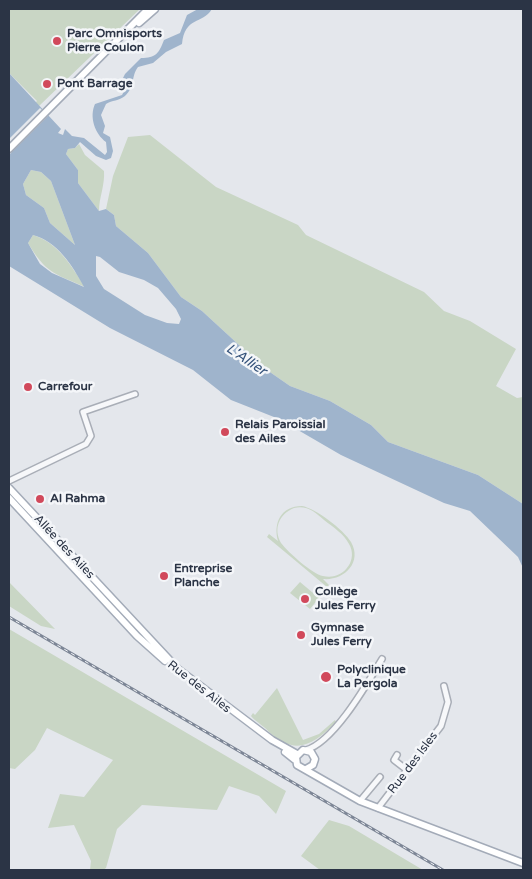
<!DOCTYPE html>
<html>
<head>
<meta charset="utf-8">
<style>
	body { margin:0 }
	#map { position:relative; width:532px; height:879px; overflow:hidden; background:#e4e7ec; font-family:"Varela Round",sans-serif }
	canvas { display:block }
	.frame { position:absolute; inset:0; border:10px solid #2b3445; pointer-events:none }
</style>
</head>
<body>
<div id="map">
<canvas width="532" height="879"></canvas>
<div class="frame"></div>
</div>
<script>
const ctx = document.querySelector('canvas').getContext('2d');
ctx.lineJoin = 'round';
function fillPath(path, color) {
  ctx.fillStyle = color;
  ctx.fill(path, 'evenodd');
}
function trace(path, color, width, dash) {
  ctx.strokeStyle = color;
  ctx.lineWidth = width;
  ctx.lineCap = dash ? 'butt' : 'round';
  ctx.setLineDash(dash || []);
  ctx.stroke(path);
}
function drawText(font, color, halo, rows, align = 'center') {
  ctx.font = font + ' "Varela Round",sans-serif';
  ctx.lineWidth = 5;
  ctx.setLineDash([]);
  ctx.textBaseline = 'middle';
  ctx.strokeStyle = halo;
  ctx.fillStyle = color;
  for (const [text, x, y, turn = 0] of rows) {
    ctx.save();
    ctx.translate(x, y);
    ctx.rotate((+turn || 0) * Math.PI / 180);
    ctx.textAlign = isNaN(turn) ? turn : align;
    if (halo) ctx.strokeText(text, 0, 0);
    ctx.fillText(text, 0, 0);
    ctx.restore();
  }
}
fillPath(new Path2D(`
	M 9,9 L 140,9 L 39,106 L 35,103 L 37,101 L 9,73 Z
	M 150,135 L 216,187 L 298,225 L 306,235 L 424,292 L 444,311 L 470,321 L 516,349 L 496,386 L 517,398 L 523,397 L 523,504 L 478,475 L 388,442 L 371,425 L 330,401 L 290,386 L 264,368 L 202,311 L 181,297 L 148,253 L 116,226 L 114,215 L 106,209 L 113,176 L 128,137 Z
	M 79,144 L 85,155 L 104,171 C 105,186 99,197 99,211 L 78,183 L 78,170 L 66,154 L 68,149 L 75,148 Z
	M 31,170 L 41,172 L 51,181 L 75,245 L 50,223 L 44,208 L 26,195 L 23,184 Z
	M 33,235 C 59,243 71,266 85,287 C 53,273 46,273 28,243 Z
	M 302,506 C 315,508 344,530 351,542 C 363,563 343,581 323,579 L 329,585 L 327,587 L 267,537 L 269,534 L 278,541 C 273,523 281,506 302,506 ZM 294,508 C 307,505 315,512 324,520 C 333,527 344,534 349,544 C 359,561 342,581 323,576 C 312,574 288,552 281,543 C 273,529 279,514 294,508 Z
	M 9,582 L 55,629 L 41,626 L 9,606 Z
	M 300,582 L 319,598 L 310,609 L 290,593 Z
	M 9,629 L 286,791 L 276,814 L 259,796 L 229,786 L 217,810 L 142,805 L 117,829 L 106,868 L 103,870 L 90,870 L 91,861 L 74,825 L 48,828 L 60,794 L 84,797 L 113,760 L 47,728 L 35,750 L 15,769 L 9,768 Z
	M 277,688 L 303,740 L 319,734 L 335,720 L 336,722 C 314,744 296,757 269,732 C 264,726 256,722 251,716 L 253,713 L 255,715 Z
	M 329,820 L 349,826 L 423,870 L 320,870 L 301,856 Z`), '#c9d6c5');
fillPath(new Path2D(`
	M 198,9 L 212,9 C 202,25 185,16 182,44 L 166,52 L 153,63 L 138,67 C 131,76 135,87 125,96 C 119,101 112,100 106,104 L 101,115 L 105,126 L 103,133 L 110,137 L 113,151 L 111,158 L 106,160 L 96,156 L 80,142 L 75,148 L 68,149 L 66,154 L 78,170 L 78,183 L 99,211 L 106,209 L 114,215 L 116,226 L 148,253 L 181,297 L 202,311 L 264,368 L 290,386 L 330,401 L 371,425 L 388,442 L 478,475 L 523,504 L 523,568 L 518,557 L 470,511 L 444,503 L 341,455 L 279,419 L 231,400 L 193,370 L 110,328 L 9,266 L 9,73 L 61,129 L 58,133 L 63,135 L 65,129 L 72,136 L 84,138 L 105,155 L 107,152 L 106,142 C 95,134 89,117 95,104 L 122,95 L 128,84 L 123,78 L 125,74 L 141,58 C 156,58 159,53 164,40 L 180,33 L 187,15 ZM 31,170 L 41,172 L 51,181 L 75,245 L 50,223 L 44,208 L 26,195 L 23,184 ZM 33,235 C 58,242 72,265 84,287 L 52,273 L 40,264 L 28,243 ZM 96,256 L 100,257 L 119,272 L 144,280 L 158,288 L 176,309 L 181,319 L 179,324 L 167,323 L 145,315 L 104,289 L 96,276 Z`), '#9fb4cc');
fillPath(new Path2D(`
	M 40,108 L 48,116 L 9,155 L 9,139 Z`), '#e4e7ec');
const minor = new Path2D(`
	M 9,481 L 86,444 L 91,436 L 83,412 L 135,394
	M 306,750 C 334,742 367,684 382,659
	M 397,755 L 394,760 L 407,770
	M 360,801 L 380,777
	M 378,808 L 441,726 L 448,702 L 444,686`);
const major = new Path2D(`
	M 139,23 L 155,9
	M 9,149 L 148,9
	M 9,488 L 178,669 L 272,740 L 297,754
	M 9,498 L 137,636 L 165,661
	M 285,752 L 295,760
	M 306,769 L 313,765 L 315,759 L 311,752 L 303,750 L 296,757 L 297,765 L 360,801 L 523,863`);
trace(minor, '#a9aeb7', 8);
trace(major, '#a3abb8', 9);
trace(minor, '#f7f8fa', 5);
trace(major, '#fff', 6);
const rail = new Path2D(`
	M 9,617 L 443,870`);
trace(rail, '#7d8696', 3);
trace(rail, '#f4f6f9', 1, [4]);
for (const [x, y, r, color] of [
	[57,41,5,"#d1495b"],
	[47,84,5,"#d1495b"],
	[28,387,5,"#d1495b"],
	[225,432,5,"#d1495b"],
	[40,499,5,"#d1495b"],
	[164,576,5,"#d1495b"],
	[305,599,5,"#d1495b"],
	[301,635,5,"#d1495b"],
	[326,677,6,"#d1495b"]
]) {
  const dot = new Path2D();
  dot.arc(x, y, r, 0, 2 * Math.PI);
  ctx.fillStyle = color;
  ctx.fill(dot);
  trace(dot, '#f4f6f9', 2);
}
drawText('bold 12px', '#2b3445', '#f4f6f9', [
	["Parc Omnisports",67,34],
	["Pierre Coulon",67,48],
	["Pont Barrage",57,84],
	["Carrefour",38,387],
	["Relais Paroissial",235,425],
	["des Ailes",235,439],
	["Al Rahma",50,499],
	["Entreprise",174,569],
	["Planche",174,583],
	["Collège",315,592],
	["Jules Ferry",315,606],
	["Gymnase",311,628],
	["Jules Ferry",311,642],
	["Polyclinique",337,670],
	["La Pergola",337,684]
], 'left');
drawText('12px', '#2b3445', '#f4f6f9', [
	["Allée des Ailes",64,547,47],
	["Rue des Ailes",199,687,38],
	["Rue des Isles",413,763,-53]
]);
drawText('italic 14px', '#34527a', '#f4f6f9', [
	["L'Allier",246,360,34]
]);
</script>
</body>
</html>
